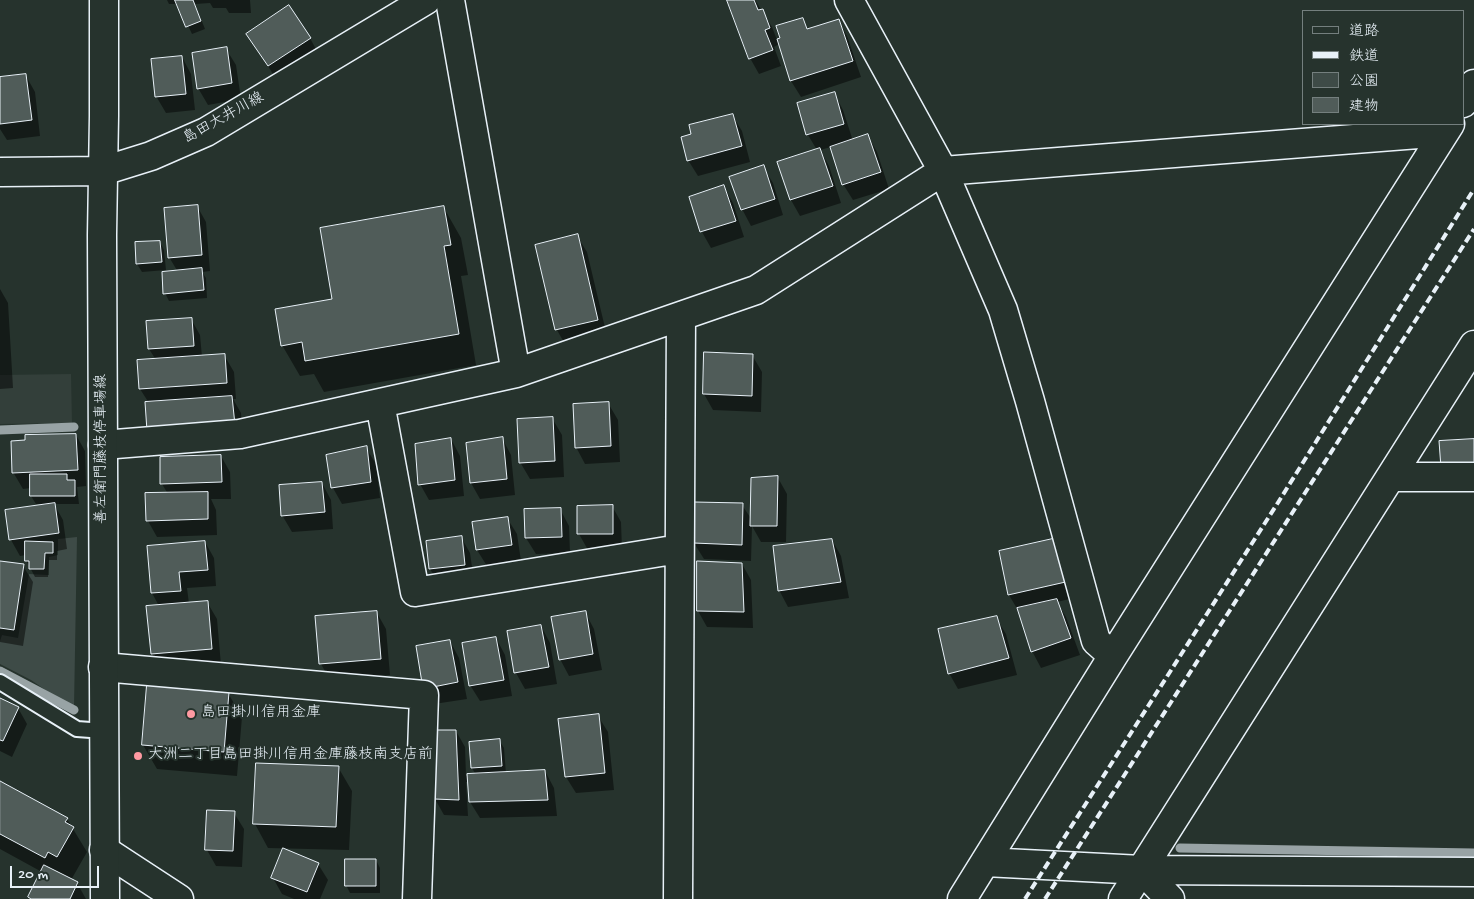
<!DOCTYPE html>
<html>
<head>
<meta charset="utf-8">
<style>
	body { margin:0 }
	#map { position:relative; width:1474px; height:899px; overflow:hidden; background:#26332d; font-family:"Gochi Hand","Klee One",sans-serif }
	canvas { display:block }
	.legend { position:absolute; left:1302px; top:10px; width:162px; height:115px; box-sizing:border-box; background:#26332d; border:1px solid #747f7e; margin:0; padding:6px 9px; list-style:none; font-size:15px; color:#e8f1f8 }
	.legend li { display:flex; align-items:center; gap:10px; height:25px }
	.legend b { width:25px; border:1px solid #747f7e }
	.scale { position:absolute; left:10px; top:866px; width:89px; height:22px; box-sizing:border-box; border:2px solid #e8f1f8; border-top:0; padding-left:6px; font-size:15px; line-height:18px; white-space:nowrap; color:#e8f1f8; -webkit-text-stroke:4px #26332d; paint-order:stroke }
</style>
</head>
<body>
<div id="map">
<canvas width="1474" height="899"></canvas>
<ul class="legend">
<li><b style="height:6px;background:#26332d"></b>道路</li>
<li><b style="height:6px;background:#e8f1f8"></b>鉄道</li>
<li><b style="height:14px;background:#3e4b47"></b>公園</li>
<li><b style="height:14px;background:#505c59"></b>建物</li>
</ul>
<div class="scale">20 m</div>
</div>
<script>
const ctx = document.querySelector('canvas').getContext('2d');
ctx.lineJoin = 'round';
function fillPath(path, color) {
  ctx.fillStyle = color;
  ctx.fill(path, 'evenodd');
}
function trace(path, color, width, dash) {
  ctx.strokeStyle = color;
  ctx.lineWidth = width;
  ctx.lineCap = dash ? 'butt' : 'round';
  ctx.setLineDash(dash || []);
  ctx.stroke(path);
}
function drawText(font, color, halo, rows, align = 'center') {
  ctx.font = font + ' "Gochi Hand","Klee One",sans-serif';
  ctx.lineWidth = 4;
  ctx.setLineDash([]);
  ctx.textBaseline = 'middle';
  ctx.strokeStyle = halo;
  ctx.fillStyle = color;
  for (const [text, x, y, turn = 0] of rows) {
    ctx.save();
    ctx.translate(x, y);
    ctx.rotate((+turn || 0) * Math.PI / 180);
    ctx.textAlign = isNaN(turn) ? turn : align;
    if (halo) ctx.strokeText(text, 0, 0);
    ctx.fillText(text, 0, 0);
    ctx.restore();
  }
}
fillPath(new Path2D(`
	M 71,374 L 72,423 L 0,424 L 0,375 Z`), '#333f3a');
fillPath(new Path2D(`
	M 77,537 L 74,707 L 54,696 L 31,680 L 0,664 L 0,641 L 2,635 L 18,638 L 29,574 L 49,575 L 49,557 L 58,555 L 58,539 Z`), '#3e4b47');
fillPath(new Path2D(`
	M 167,0 L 250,0 L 251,13 L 229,13 L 226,8 L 213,8 L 210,3 L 195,4 L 205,29 L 192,34 L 178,4 L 169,4 Z
	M 728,0 L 755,0 L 772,27 L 777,40 L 782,39 L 802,19 L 808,30 L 838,20 L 847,36 L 861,77 L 801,97 L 791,81 L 779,44 L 774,47 L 781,66 L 759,74 L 750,58 Z
	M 248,34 L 310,38 L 319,55 L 278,82 Z
	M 226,49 L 236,65 L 241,99 L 208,105 L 198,88 Z
	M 182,57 L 191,74 L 195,110 L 166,113 L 156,96 Z
	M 26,76 L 35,92 L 40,136 L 7,140 L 0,129 L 0,79 Z
	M 834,93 L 843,110 L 853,141 L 868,136 L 877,152 L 889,189 L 853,200 L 843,184 L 831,147 L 820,150 L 829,166 L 841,203 L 800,216 L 791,200 L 817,150 L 808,135 L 798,103 Z
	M 732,115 L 742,131 L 750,162 L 698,176 L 688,160 Z
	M 763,167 L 773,183 L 783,215 L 751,226 L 742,209 Z
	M 724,187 L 733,203 L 744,237 L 711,248 L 702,232 L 690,198 Z
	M 197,206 L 206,222 L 210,271 L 202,272 L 206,278 L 207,298 L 169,301 L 165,293 L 178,272 L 169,257 Z
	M 444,208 L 461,238 L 468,275 L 461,276 L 476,365 L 324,392 L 314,374 L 300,376 L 282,345 Z
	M 577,236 L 587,252 L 607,336 L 566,346 L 557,330 L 537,245 Z
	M 160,242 L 164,250 L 166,270 L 142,272 L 137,264 Z
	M 0,289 L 8,303 L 13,388 L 0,389 Z
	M 191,319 L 200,335 L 202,357 L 224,355 L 234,372 L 236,399 L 233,399 L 241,413 L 243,441 L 149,403 L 140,389 L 139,362 L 156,360 L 149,349 Z
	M 752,355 L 762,372 L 761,412 L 713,410 L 704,394 Z
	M 608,403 L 618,420 L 620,462 L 585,464 L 576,447 Z
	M 552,418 L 562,435 L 564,477 L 530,479 L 520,462 Z
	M 76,435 L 85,451 L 86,486 L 77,487 L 79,504 L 54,504 L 63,520 L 67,549 L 57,551 L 57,560 L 49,560 L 48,577 L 35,577 L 26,560 L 26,555 L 20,556 L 11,540 L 7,511 L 44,506 L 44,504 L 36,504 L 31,496 L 31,488 L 23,489 L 13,472 Z
	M 502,438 L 511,455 L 515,495 L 480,499 L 471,483 L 468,444 Z
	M 451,439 L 460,456 L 464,496 L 429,500 L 420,484 Z
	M 366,448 L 376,464 L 380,498 L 342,504 L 333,488 L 327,456 Z
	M 221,456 L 230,472 L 231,499 L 211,499 L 216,510 L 217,535 L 157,537 L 148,521 L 168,494 L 162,484 L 161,458 Z
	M 778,478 L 787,494 L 786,542 L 761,542 L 752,526 L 751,561 L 704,559 L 694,543 L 696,503 L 742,505 L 752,520 Z
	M 322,483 L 331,500 L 333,529 L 292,532 L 282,515 Z
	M 612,506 L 621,522 L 622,550 L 588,550 L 579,534 L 578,507 Z
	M 560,509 L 569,526 L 570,553 L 536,554 L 526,538 Z
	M 507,518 L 517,534 L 521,561 L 487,566 L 477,550 Z
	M 461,537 L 470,553 L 474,581 L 440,585 L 430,569 Z
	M 1057,539 L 1078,597 L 1057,602 L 1066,617 L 1080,655 L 1041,668 L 1032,651 L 1019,612 L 1009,595 L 1000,552 Z
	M 832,540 L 841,556 L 849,598 L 788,607 L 779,590 Z
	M 205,542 L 214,558 L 216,586 L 187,588 L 189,604 L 207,602 L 217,619 L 221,665 L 161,670 L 152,654 L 159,606 L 152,593 Z
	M 0,562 L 23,566 L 33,582 L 23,646 L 0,642 Z
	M 742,564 L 751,580 L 753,628 L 707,627 L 698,611 Z
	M 585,612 L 594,629 L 602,670 L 569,676 L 560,659 Z
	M 377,613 L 386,629 L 390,675 L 330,680 L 321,664 L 317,618 Z
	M 996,618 L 1006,634 L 1017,675 L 958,689 L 949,673 Z
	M 541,626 L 550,643 L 557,684 L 525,689 L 516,673 L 508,632 Z
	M 496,638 L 505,655 L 512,696 L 480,701 L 470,685 Z
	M 450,641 L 459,658 L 467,699 L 434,704 L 418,647 Z
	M 228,693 L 242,717 L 237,776 L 157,769 L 143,745 Z
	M 0,699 L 18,708 L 27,724 L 12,757 L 0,751 Z
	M 598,716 L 608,732 L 614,790 L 576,793 L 566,777 Z
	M 456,731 L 465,747 L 466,776 L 476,775 L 472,768 L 470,743 L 499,740 L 504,748 L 506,774 L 545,771 L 554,788 L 557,816 L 480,818 L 470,802 L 468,782 L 466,782 L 468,816 L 444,815 L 435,799 Z
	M 338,767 L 352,791 L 349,850 L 268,848 L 255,824 Z
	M 0,783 L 67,819 L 87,852 L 71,880 L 77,883 L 86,899 L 30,899 L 29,897 L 42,872 L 0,849 Z
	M 234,813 L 244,829 L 242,867 L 216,866 L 207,850 Z
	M 376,860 L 380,868 L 380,893 L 350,893 L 346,885 Z
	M 318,864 L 328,880 L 320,899 L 294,899 L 282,894 L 273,878 Z`), '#0007');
trace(new Path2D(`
	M 0,430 L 74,427
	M 0,671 L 74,710
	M 1180,848 L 1474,853`), '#98a3a5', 9);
const building = new Path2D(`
	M 175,0 L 193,0 L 201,21 L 186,27 Z
	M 727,0 L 754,0 L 758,10 L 763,9 L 770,28 L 765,30 L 773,50 L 749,59 Z
	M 289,5 L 311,38 L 268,66 L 246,34 Z
	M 803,18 L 807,29 L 839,19 L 853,61 L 790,81 L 777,39 L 780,38 L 776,26 Z
	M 227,47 L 232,83 L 197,89 L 192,53 Z
	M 182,56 L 186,94 L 155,97 L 151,59 Z
	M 26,74 L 32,120 L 0,124 L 0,77 Z
	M 835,92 L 844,124 L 806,135 L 797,103 Z
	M 733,114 L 742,146 L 687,161 L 681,137 L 691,134 L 689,125 Z
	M 868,134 L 881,172 L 842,185 L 830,147 Z
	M 820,148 L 833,186 L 790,200 L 777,162 Z
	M 764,165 L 775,199 L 741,210 L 729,177 Z
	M 724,185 L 736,221 L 700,232 L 689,197 Z
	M 198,205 L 202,255 L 168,258 L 164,208 Z
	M 444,206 L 451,245 L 444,246 L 459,334 L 305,361 L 302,342 L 281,346 L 275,309 L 332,299 L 320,228 Z
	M 578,234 L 598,320 L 555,330 L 535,245 Z
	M 160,241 L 162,262 L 136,264 L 135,242 Z
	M 202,268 L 204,290 L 163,294 L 162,272 Z
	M 192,318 L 194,346 L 148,349 L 146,321 Z
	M 704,352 L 753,354 L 752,396 L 703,394 Z
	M 225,354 L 227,383 L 139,389 L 137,360 Z
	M 232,396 L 235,425 L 147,431 L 145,402 Z
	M 609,402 L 611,446 L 575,448 L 573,404 Z
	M 553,417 L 555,461 L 519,463 L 517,419 Z
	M 76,434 L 78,470 L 12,473 L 11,441 L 25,440 L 25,435 Z
	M 503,437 L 507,479 L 470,483 L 466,443 Z
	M 451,438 L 455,480 L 418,485 L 415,444 Z
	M 1474,439 L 1474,465 L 1441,468 L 1439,441 Z
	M 367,446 L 371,482 L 331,488 L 326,455 Z
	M 221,455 L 222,482 L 160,484 L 160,457 Z
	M 30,474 L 67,474 L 67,480 L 75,480 L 75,496 L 30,496 Z
	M 778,476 L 777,526 L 750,526 L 751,478 Z
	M 322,482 L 325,512 L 281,516 L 279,485 Z
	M 208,492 L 208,519 L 146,521 L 145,493 Z
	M 694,502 L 743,503 L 742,545 L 693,543 Z
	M 55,503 L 59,533 L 9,540 L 5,510 Z
	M 613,505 L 613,534 L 577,534 L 577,506 Z
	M 561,508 L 562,537 L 525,538 L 524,509 Z
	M 508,517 L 512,545 L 476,550 L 472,522 Z
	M 462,536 L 465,565 L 429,569 L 426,541 Z
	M 1057,538 L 1070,581 L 1008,595 L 999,551 Z
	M 832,539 L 841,582 L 778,591 L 773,546 Z
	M 25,541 L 53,542 L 53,553 L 45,553 L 44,569 L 29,569 L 29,561 L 25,561 Z
	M 205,541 L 208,570 L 179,572 L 181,591 L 151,593 L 147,546 Z
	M 0,561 L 24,564 L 14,630 L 0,628 Z
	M 697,561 L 742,563 L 744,612 L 697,611 Z
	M 1057,599 L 1071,638 L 1031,652 L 1017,608 Z
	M 208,601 L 212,649 L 151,654 L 146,606 Z
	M 377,611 L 381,659 L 319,664 L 315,616 Z
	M 586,611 L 593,654 L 559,660 L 551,617 Z
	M 997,616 L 1009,658 L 948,674 L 938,629 Z
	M 541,625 L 549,667 L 514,673 L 507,631 Z
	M 496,637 L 504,680 L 469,686 L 462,643 Z
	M 450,640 L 458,682 L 423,689 L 416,646 Z
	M 147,685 L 229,692 L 224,752 L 142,745 Z
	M 0,698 L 19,707 L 3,741 L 0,740 Z
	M 599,714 L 605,773 L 565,777 L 558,719 Z
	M 432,730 L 456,730 L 459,800 L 434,799 Z
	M 500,739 L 502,766 L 471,768 L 469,742 Z
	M 256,763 L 339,766 L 336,827 L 253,824 Z
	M 545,770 L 548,800 L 469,802 L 467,774 Z
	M 0,781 L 68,818 L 65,822 L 74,827 L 57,857 L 48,852 L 45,858 L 0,834 Z
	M 207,810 L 235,811 L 233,851 L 205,850 Z
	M 283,848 L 319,863 L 307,892 L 271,878 Z
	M 345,859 L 376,859 L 376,886 L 345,886 Z
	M 44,865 L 78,882 L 70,899 L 31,899 L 28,897 Z`);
fillPath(building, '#505c59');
trace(building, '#e8f1f8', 1);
const lane = new Path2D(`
	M 0,682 L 77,729 L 104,731`);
const street = new Path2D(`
	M 450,0 L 516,373
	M 849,0 L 943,171 L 1003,310 L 1030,401 L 1096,641 L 1113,656
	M 1463,103 L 1474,84
	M 380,403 L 415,592 L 679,549
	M 103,445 L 240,434 L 516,373 L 756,290 L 943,171 L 1444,132
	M 1391,477 L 1474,477
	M 103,667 L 424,695 L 417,899
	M 104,850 L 179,899
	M 985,862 L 1142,870 L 1474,872
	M 1142,870 L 1170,899
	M 678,899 L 681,316
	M 962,899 L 1113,656 L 1450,124
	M 1123,899 L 1474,345`);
const secondary = new Path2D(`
	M 104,0 L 104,116 L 102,235 L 105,899
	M 0,172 L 103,171 L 151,156 L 206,132 L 426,0`);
trace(lane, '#e8f1f8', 18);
trace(street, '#e8f1f8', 31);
trace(secondary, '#e8f1f8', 31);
trace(lane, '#26332d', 14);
trace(street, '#26332d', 28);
trace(secondary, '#26332d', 28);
trace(new Path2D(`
	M 1025,899 L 1279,501 L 1474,189
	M 1045,899 L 1474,229`), '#e8f1f8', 4, [8, 4]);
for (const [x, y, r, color] of [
	[191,714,5,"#ff9aa2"],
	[138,756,5,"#ff9aa2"]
]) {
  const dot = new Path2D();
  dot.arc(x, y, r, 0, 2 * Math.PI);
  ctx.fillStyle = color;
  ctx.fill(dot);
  trace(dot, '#26332d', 2);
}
drawText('15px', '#e8f1f8', '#26332d', [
	["島田大井川線",224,119,-29],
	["善左衛門藤枝停車場線",103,449,-90]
]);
drawText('15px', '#e8f1f8', '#26332d', [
	["島田掛川信用金庫",201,714],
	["大洲二丁目島田掛川信用金庫藤枝南支店前",148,756]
], 'left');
</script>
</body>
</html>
